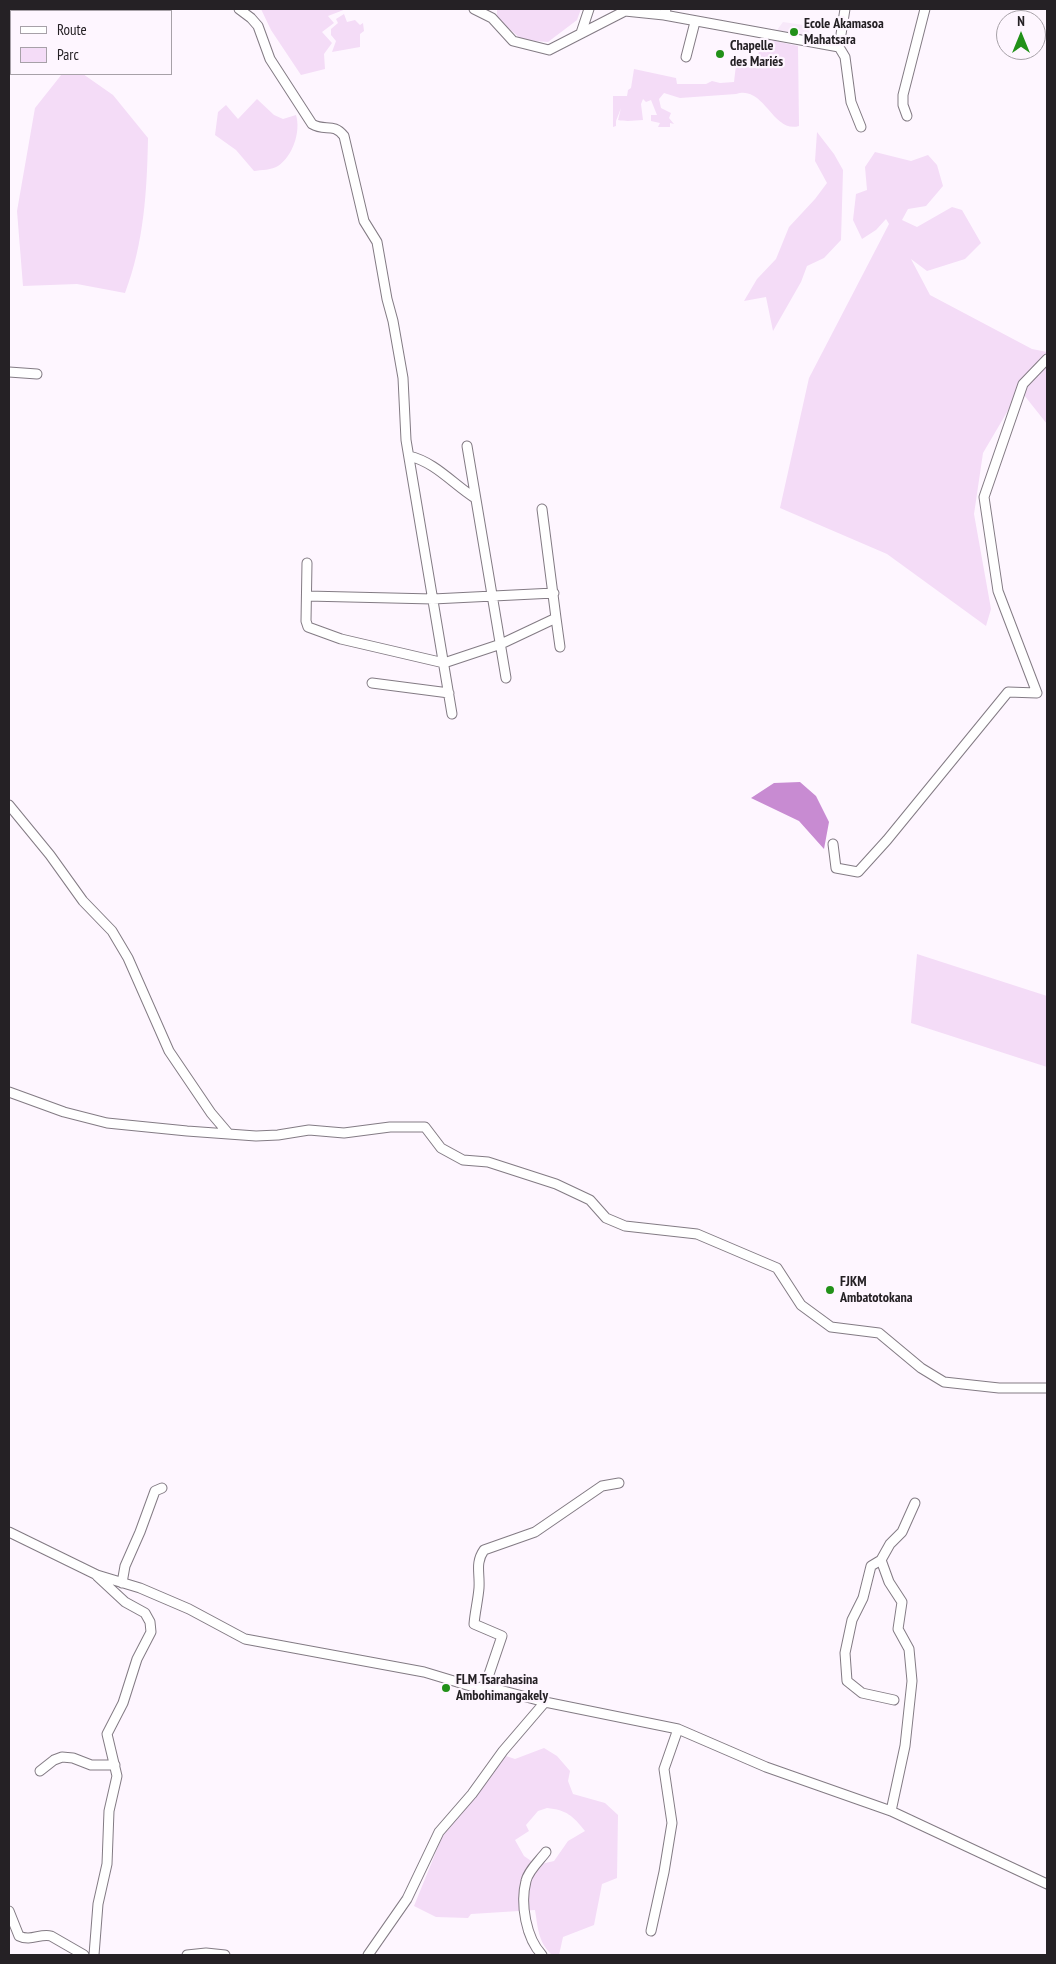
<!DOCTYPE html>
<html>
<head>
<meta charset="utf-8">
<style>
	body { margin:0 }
	#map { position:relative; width:1056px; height:1964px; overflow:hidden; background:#fef6ff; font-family:"PT Sans Narrow",sans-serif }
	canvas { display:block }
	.frame { position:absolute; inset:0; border:10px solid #252125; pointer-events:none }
	.legend { position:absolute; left:10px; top:10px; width:162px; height:65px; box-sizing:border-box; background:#fef6ff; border:1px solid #a7a1a8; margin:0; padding:6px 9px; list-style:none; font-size:15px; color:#252125 }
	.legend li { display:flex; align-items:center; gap:10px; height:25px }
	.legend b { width:25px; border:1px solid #a7a1a8 }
	.north { position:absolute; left:996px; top:10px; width:50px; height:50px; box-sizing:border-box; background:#fef6ff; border:1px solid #a7a1a8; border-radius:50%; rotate:0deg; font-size:14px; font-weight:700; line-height:20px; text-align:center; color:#252125 }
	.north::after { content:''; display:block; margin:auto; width:18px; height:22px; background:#229119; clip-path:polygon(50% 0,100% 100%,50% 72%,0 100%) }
</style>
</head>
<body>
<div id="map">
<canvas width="1056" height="1964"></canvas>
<div class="frame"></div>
<ul class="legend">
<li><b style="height:6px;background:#fff"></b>Route</li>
<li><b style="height:14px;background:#f4dcf7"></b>Parc</li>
</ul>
<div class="north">N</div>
</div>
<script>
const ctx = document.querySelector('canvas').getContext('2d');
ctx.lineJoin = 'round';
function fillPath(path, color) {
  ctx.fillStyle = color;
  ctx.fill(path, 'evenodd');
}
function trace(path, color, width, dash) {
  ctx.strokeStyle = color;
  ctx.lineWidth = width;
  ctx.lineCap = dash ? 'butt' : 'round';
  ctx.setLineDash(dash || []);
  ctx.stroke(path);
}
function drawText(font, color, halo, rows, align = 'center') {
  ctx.font = font + ' "PT Sans Narrow",sans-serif';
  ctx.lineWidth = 4.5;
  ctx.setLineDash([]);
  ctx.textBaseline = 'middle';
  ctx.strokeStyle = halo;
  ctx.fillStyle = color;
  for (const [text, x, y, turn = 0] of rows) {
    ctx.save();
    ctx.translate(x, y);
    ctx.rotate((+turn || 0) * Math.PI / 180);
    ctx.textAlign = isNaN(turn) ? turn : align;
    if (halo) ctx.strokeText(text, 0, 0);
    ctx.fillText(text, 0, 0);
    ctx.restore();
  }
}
fillPath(new Path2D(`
	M 783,22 L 810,26 L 808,38 L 780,34 L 777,30 Z`), '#f8e9fa');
fillPath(new Path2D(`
	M 261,9 L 346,9 L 328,16 L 334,23 L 322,32 L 332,43 L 324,54 L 325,69 L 301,75 L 271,30 Z
	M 497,9 L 581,9 L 577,20 L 548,42 L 522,40 L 497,18 Z
	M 344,14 L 347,22 L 355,20 L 360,25 L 363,23 L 364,31 L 360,34 L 360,47 L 332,52 L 336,41 L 331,35 L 331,29 L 338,23 L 336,19 Z
	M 761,38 L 798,46 L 799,126 C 773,134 764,84 736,94 L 680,98 L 664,93 L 659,99 L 661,108 L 671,113 L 669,118 L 674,124 L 670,123 L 670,127 L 658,127 L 660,123 L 651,121 L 651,115 L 657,115 L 651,100 L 646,102 L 643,99 L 641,104 L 643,120 C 635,120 629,122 618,120 L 621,108 L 616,121 L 616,126 L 613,127 L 613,96 L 627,96 L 628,90 L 631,88 L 634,69 L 676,78 L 677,84 L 706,84 L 712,81 L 720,83 L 734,82 L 736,65 L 761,69 L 756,68 Z
	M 62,74 L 83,74 L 113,95 L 148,138 C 147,191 144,243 125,293 L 77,284 L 23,286 L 17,211 L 35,108 Z
	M 257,99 L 274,115 L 283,119 L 296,115 C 301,131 293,156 278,166 C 272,170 261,170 254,171 L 236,150 L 215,135 L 218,112 L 226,105 L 238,119 Z
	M 817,132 L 834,154 L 843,170 L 841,240 L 824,258 L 807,266 L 801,282 L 773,331 L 766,297 L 744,301 L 757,279 L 776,259 L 789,227 L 815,199 L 827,183 L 815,161 Z
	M 875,152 L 911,161 L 928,155 L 937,165 L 943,186 L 926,206 L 908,209 L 902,220 L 917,227 L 952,207 L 962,210 L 981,243 L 965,259 L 927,271 L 911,259 L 930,295 L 1032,349 L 1047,352 L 1047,424 L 1020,390 L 983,453 L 974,514 L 991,609 L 986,626 L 887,554 L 780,508 L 809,378 L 889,224 L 886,219 L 876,230 L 862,239 L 853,220 L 856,194 L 867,190 L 865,167 Z
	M 917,954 L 1047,996 L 1047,1067 L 911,1023 Z
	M 544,1748 L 557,1756 L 570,1771 L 568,1781 L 573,1794 L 605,1803 L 618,1815 L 617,1878 L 602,1884 L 594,1925 L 563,1937 L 559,1955 L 552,1955 C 538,1942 538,1928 535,1910 L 471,1914 L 468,1918 L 436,1917 L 414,1906 L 442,1837 L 506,1756 L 515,1759 ZM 547,1808 C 567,1810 573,1816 585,1831 L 568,1841 L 554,1861 L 537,1865 L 524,1856 L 515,1840 L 529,1831 L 526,1825 L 538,1811 Z`), '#f4dcf7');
fillPath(new Path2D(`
	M 800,782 L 816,796 L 829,822 L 824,849 L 799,821 L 751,798 L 774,783 Z`), '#c88bd2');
const minor = new Path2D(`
	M 239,9 L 251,18 L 258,26 L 270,59 L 312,124 C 325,132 333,122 344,136 L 364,221 L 377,242 L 387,299 L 393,321 L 403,378 L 406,440 L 452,714
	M 474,9 L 492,18 L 513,41 L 549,50 L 625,11 L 664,15
	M 666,9 L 664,15 L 839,47 L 845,57 L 851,102 L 861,127
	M 581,33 L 589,9
	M 839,47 L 845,9
	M 686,57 L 695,22
	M 907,116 L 903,105 L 903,95 L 925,9
	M 9,372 L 37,374
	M 467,446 L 506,678
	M 409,456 C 435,462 453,484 475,498
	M 307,563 L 306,621 L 308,627 L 341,639 L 444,663 L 501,644 L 556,618 L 542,509
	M 307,596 L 433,599 L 554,593
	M 556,618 L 560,647
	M 372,683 L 449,693
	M 9,805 L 50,855 L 83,901 L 112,931 L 128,958 L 169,1051 L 211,1113 L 228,1133
	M 833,844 L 836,868 L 858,872 L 887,840 L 1008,692 L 1037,693 L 998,591 L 984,497 L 1023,384 L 1047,359
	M 9,1092 L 64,1112 L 107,1123 L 187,1131 L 256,1136 L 278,1135 L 309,1130 L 344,1133 L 390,1127 L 425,1127 L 441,1148 L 463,1160 L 488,1162 L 556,1184 L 590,1200 L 606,1218 L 625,1226 L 697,1234 L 777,1268 L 801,1305 L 831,1327 L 879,1333 L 921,1368 L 944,1382 L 999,1388 L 1047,1388
	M 9,1532 L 97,1575 L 140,1588 L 189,1609 L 245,1639 L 424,1672 L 477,1688 L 485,1686 L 545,1702 L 678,1729 L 766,1767 L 891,1811 L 1047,1884
	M 881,1560 L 871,1566 L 863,1598 L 852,1620 L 845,1653 L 847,1681 L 862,1693 L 894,1700
	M 122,1583 L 125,1566 L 140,1532 L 155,1491 L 162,1488
	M 485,1686 L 502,1636 L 474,1624 C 475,1612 478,1600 479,1588 C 480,1573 475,1563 484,1550 L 535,1532 L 602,1486 L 619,1483
	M 40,1771 L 54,1760 L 62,1757 L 73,1758 L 91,1765 L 115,1765
	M 891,1811 L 905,1746 L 912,1681 L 909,1649 L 898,1629 L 902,1602 L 889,1582 L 881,1560 L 890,1544 L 902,1532 L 915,1503
	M 9,1911 L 19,1936 C 31,1942 40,1933 51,1936 L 84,1955
	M 651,1931 L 664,1872 L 672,1823 L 664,1769 L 678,1729
	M 94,1955 L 98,1904 L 107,1864 L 109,1811 L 117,1776 L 107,1734 L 123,1703 L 137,1659 L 151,1632 L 150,1622 L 145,1613 L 125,1602 L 97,1576
	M 187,1955 L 206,1953 L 225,1955
	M 368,1955 L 407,1899 L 439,1832 L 472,1794 L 503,1751 L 545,1702
	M 542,1955 C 526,1938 520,1904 526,1881 C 528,1871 540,1860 546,1852`);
trace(minor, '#837b84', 11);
trace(minor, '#fff', 9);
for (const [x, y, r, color] of [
	[794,32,5,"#229119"],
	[720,54,5,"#229119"],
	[830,1290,5,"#229119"],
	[446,1688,5,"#229119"]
]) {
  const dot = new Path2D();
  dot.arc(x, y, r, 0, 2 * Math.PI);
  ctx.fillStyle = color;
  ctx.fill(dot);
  trace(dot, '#fef6ff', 2);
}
drawText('bold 14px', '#252125', '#fef6ff', [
	["Ecole Akamasoa",804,24],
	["Mahatsara",804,40],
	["Chapelle",730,46],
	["des Mariés",730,62],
	["FJKM",840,1282],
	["Ambatotokana",840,1298],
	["FLM Tsarahasina",456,1680],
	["Ambohimangakely",456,1696]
], 'left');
</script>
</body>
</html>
